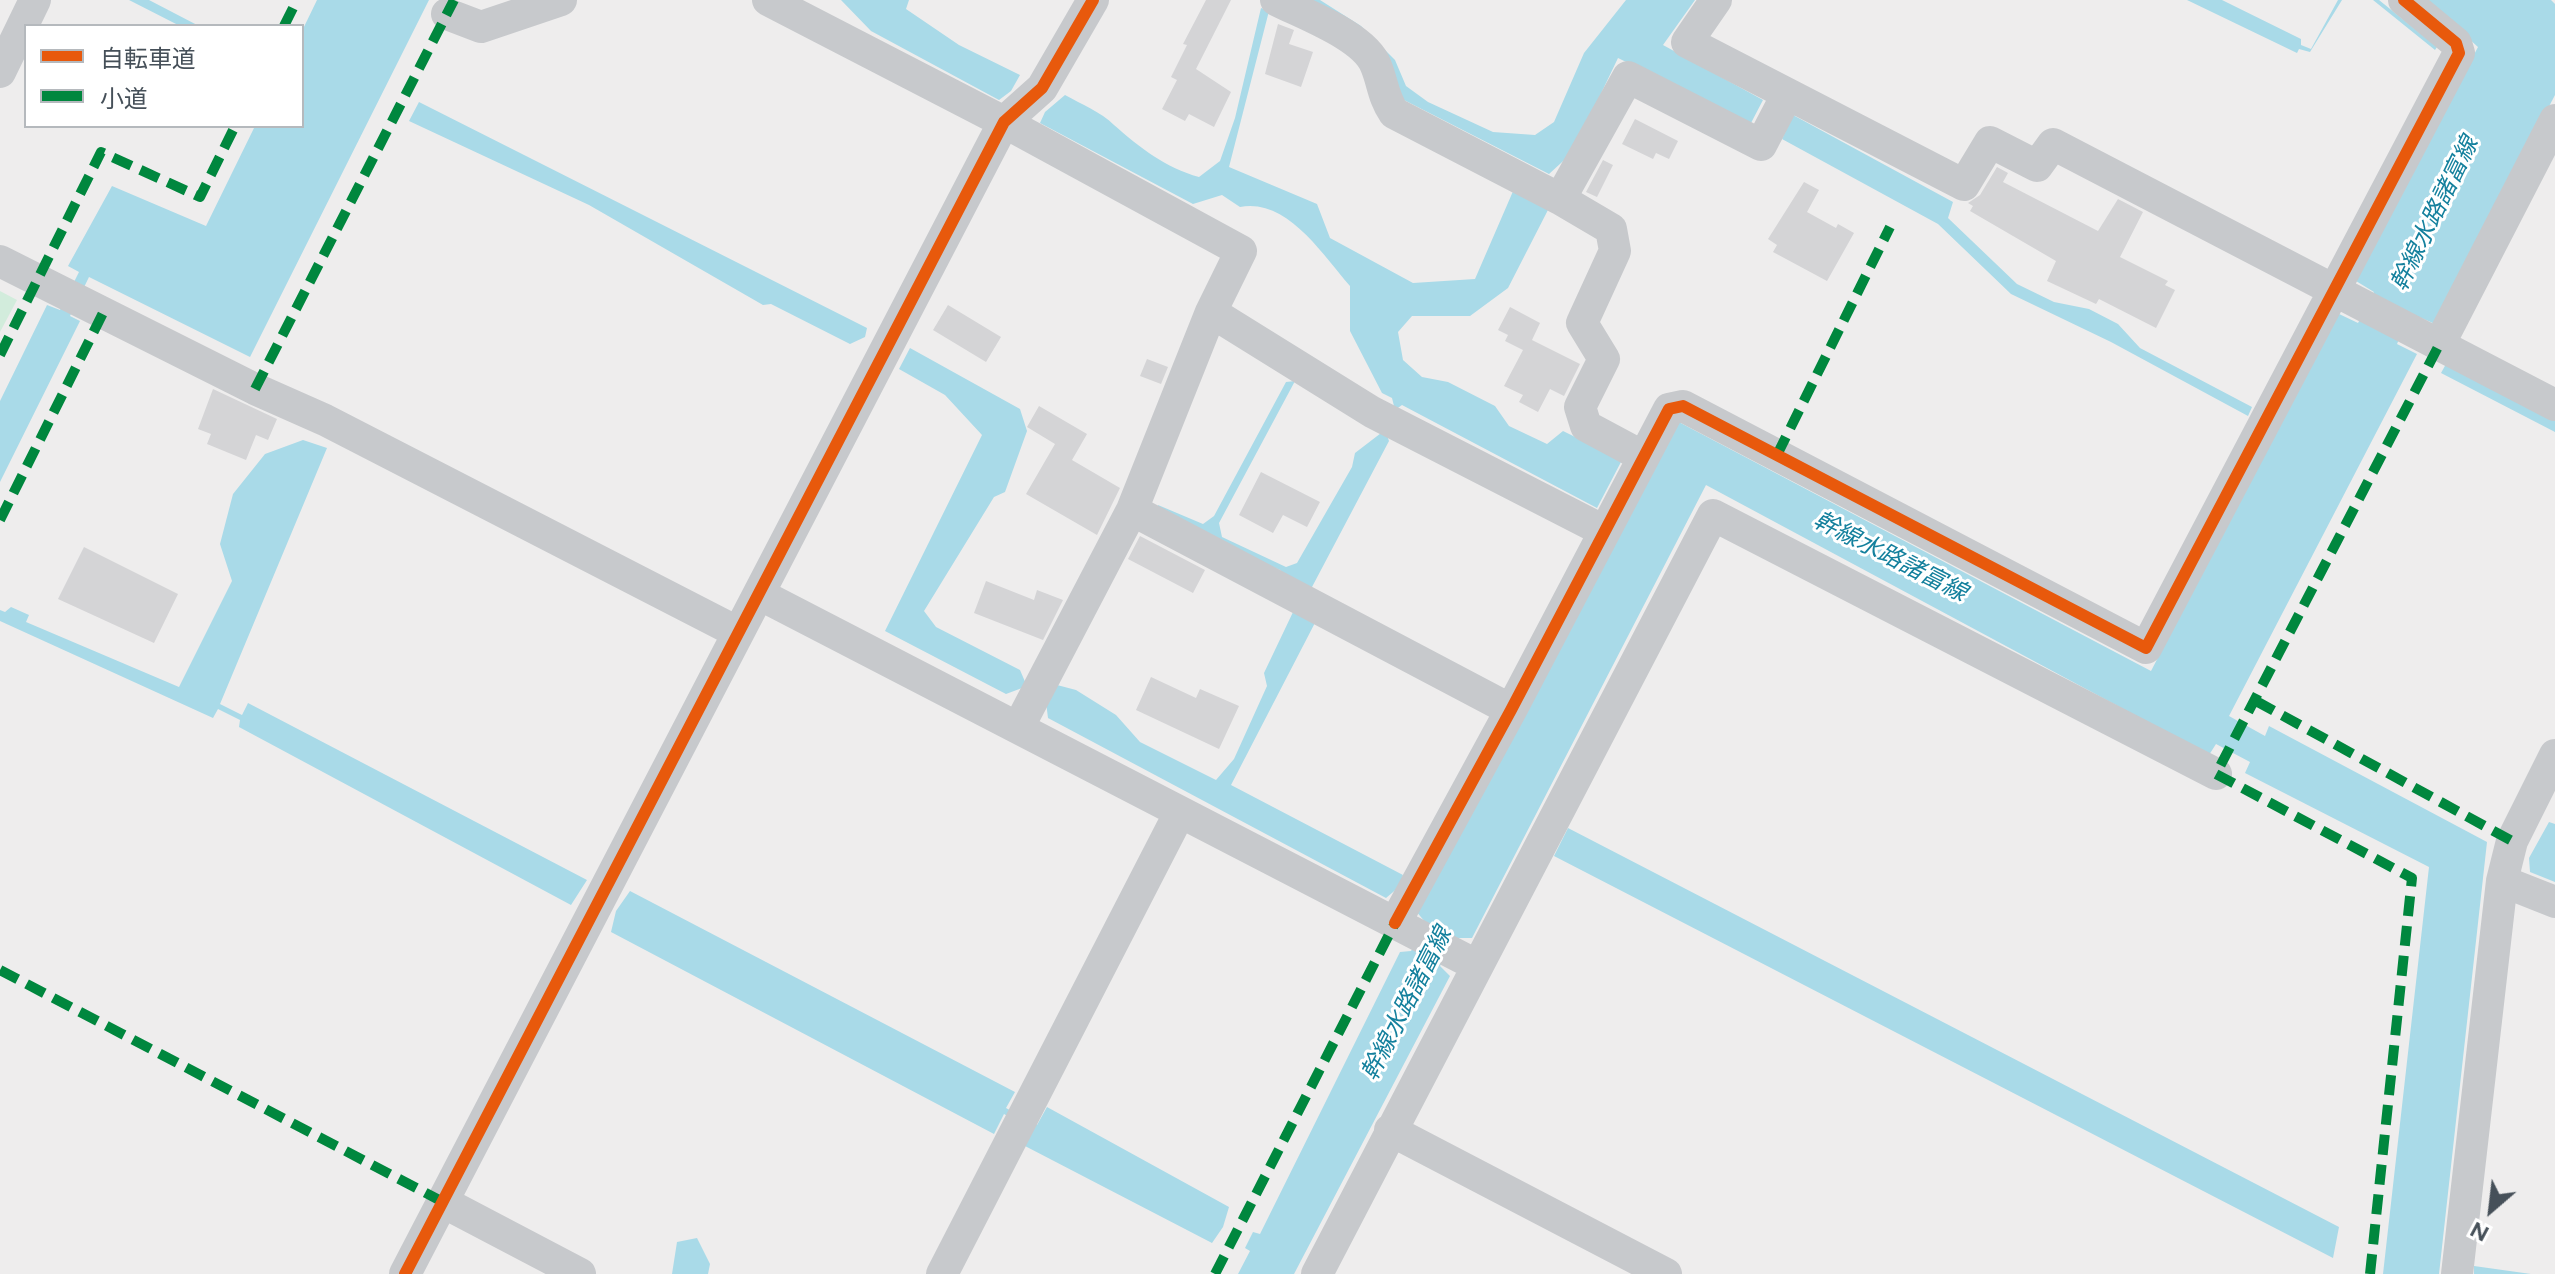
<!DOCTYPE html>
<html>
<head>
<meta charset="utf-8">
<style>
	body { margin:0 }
	#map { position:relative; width:2555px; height:1274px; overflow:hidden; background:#eeeded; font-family:Figtree,"Noto Sans JP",sans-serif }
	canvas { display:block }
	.legend { position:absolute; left:24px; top:24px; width:280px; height:104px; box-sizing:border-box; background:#fff; border:2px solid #b5b9bd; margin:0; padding:10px 14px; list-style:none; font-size:24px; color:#465059 }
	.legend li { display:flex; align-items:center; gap:16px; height:40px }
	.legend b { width:40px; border:2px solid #b5b9bd }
	.north { position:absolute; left:2451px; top:1170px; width:80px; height:80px; -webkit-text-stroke:6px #fff; paint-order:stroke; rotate:208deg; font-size:22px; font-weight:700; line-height:32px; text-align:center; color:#465059 }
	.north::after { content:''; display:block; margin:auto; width:28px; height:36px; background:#465059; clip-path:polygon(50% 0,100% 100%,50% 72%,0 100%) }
</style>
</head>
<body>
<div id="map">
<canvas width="2555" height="1274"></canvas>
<ul class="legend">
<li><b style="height:10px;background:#e8590c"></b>自転車道</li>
<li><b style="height:10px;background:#00873e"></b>小道</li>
</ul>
<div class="north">N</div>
</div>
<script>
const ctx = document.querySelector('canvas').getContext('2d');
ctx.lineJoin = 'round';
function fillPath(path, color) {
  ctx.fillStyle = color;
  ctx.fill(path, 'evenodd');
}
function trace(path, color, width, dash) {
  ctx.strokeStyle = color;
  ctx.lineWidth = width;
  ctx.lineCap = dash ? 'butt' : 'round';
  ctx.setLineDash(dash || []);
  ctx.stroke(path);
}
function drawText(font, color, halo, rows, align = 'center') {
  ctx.font = font + ' Figtree,"Noto Sans JP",sans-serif';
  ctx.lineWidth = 6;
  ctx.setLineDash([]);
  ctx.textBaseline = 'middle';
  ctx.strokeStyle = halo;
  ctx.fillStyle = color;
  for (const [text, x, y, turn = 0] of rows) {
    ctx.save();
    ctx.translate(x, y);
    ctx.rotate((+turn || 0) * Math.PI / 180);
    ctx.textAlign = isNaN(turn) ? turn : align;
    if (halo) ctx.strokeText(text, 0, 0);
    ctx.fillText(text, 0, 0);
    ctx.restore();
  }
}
fillPath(new Path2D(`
	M 0,291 L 17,300 L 0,332 Z`), '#d2ecdc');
fillPath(new Path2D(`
	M 129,0 L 149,0 L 199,26 L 180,26 Z
	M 317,0 L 429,0 L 250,357 L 89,277 L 70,316 L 80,321 L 0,482 L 0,401 L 47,305 L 60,310 L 79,272 L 68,266 L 112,186 L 206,226 L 255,126 L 302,126 L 302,31 Z
	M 841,0 L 909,0 L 906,9 L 959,45 L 1020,75 L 1011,91 L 999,100 L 871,31 Z
	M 1294,0 L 1320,0 L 1361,26 L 1395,60 L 1406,86 L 1428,102 L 1493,132 L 1535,135 L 1554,122 L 1584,53 L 1626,0 L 1695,0 L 1663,45 L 1763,100 L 1751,123 L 1618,58 L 1573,152 L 1549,174 L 1400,98 Z
	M 2187,0 L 2222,0 L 2301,39 L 2301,45 L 2311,49 L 2338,0 L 2342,0 L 2310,52 L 2299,49 L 2297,53 Z
	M 2373,0 L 2379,0 L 2437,47 L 2435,50 Z
	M 2426,0 L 2551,0 L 2555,4 L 2555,95 L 2435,324 L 2410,313 L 2397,344 L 2417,354 L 2229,716 L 2265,736 L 2269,726 L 2487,842 L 2439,1274 L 2383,1274 L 2429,867 L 2245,773 L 2250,762 L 2216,744 L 2209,755 L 1706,485 L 1472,938 L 1456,938 L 1440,966 L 1450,976 L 1294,1274 L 1238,1274 L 1250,1251 L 1245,1248 L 1253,1232 L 1260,1234 L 1400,952 L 1411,951 L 1426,923 L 1415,910 L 1675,420 L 2151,671 L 2337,313 L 2358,323 L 2374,292 L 2356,281 L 2478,47 Z
	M 1261,8 L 1269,11 L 1229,167 L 1317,204 L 1330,238 L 1413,283 L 1475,279 L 1514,189 L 1549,208 L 1508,288 L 1470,316 L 1412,316 L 1398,332 L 1403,360 L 1422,377 L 1448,382 L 1495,406 L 1509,426 L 1547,444 L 1563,431 L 1622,460 L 1597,508 L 1402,405 L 1395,410 L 1392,398 L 1382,393 L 1350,331 L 1350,286 C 1322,254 1287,198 1240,207 L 1222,195 L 1193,204 L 1040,123 L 1045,112 L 1065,95 C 1081,104 1101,112 1114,125 C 1139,147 1166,168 1199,177 L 1220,161 L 1235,118 Z
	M 419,102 L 867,328 L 865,337 L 850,344 L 771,304 L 763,305 L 589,205 L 409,121 Z
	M 1793,115 L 1953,202 L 1948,218 L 2017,284 L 2054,302 L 2089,309 L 2118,324 L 2140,348 L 2252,407 L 2248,416 L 2111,342 L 2011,294 L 1938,224 L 1782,139 Z
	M 910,348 L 1020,409 L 1027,431 L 1005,492 L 994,497 L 924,611 L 936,627 L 1020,670 L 1026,684 L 1057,685 L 1076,690 L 1116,715 L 1140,742 L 1216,780 L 1234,759 L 1267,686 L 1264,673 L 1294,610 L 1318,617 L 1231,785 L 1403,875 L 1399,887 L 1386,898 L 1048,718 L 1046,702 L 1022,688 L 1006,694 L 885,631 L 982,435 L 945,395 L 899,369 Z
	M 2446,364 L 2555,419 L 2555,432 L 2441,373 Z
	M 1295,381 L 1219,523 L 1222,537 L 1286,567 L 1297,563 L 1352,467 L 1355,453 L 1385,430 L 1389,441 L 1312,587 L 1302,590 L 1280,570 L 1220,544 L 1159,512 L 1158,505 L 1203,524 L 1214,516 L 1286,382 Z
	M 303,440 L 327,448 L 220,704 L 242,715 L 248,703 L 587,880 L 571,905 L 239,727 L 240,720 L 218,709 L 213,718 L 0,621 L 0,610 L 5,612 L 11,607 L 29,615 L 26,622 L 179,687 L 232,581 L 220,544 L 233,494 L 265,454 Z
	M 2549,822 L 2555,824 L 2555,882 L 2530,872 L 2529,858 Z
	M 1568,828 L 2339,1227 L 2333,1258 L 1554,856 Z
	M 630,891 L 1015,1092 L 1006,1108 L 1037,1125 L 1047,1107 L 1229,1207 L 1223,1227 L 1212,1243 L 1025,1146 L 1032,1130 L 1004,1114 L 994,1134 L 611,932 L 616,911 Z
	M 697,1238 L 710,1264 L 708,1274 L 672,1274 L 677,1242 Z
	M 2474,1266 L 2531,1274 L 2474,1274 Z`), '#a9dae8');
fillPath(new Path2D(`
	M 1206,0 L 1231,0 L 1196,69 L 1231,92 L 1214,127 L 1189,114 L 1185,121 L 1162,109 L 1177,80 L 1171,77 L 1187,45 L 1183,44 Z
	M 1278,24 L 1294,30 L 1289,44 L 1313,52 L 1301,87 L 1265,74 Z
	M 1635,119 L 1678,141 L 1669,159 L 1656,153 L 1653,159 L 1622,144 Z
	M 1603,160 L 1613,165 L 1597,197 L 1586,192 Z
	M 1997,167 L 2008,173 L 2003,182 L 2098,231 L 2118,199 L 2143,212 L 2120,257 L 2168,281 L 2165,285 L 2175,290 L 2156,328 L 2099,299 L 2096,304 L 2047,281 L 2056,261 L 1970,211 L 1973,206 L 1968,203 L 1980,195 Z
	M 1804,182 L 1819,190 L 1807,212 L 1836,228 L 1838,224 L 1854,233 L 1827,281 L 1773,252 L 1777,245 L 1768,239 Z
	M 948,305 L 1001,337 L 986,362 L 933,330 Z
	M 1510,307 L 1540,323 L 1532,340 L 1580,364 L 1564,396 L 1550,389 L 1538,412 L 1519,402 L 1523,395 L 1504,386 L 1523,350 L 1505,341 L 1508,335 L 1498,330 Z
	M 1147,359 L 1168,367 L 1161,384 L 1140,376 Z
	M 213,389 L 277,419 L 268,440 L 256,435 L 246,460 L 207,444 L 211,434 L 198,429 Z
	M 1039,406 L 1087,434 L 1072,460 L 1120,488 L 1097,535 L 1026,494 L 1055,444 L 1027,427 Z
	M 1261,472 L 1320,502 L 1307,527 L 1283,515 L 1273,533 L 1239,515 Z
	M 1140,536 L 1205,570 L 1193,593 L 1128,559 Z
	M 84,547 L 178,594 L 154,643 L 58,599 Z
	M 986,581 L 1034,600 L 1037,590 L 1063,600 L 1043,640 L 974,613 Z
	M 1151,677 L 1196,698 L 1200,689 L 1239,706 L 1219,749 L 1136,710 Z`), '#d4d4d6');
trace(new Path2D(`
	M 768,0 L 1004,122 L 1241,251 L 1211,312 L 1132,510 L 1018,728
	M 1276,0 C 1303,14 1365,36 1376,66 C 1383,83 1383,97 1394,113 L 1560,199 L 1611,229 L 1615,251 L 1582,323 L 1604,359 L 1580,407 L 1586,426 L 1642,456
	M 1716,0 L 1687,42 L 1964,185 L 1990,142 L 2037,166 L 2053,144 L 2555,405
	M 447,14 L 481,27 L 561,0
	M 0,72 L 35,0
	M 1560,199 L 1628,77 L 1761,145 L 1787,95
	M 0,261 L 255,389 L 325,420 L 737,632
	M 1211,312 L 1372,412 L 1604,531
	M 2439,345 L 2555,120
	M 1132,510 L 1511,710
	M 759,594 L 1476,965
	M 2502,881 L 2555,902
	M 1395,923 L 1511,710 L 1669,409 L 1683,406 L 2146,648 L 2459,53 L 2456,43 L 2404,0
	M 1390,1130 L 1666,1274
	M 443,1202 L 580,1274
	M 405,1274 L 1004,122 L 1042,88 L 1093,0
	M 942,1274 L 1180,812
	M 1317,1274 L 1713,515 L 2216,774
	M 2457,1274 L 2502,881 L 2512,841 L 2555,755`), '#c7c9cc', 32);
trace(new Path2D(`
	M 284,26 L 297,0
	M 0,355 L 101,152 L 200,197 L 235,126
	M 255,389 L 454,0
	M 1777,455 L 1890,227
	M 0,520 L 103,313
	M 2256,701 L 2512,841
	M 0,970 L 443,1202
	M 1215,1274 L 1395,923
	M 2370,1274 L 2412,878 L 2216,774 L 2439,345`), '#00873e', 10, [20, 10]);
trace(new Path2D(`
	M 1395,923 L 1511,710 L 1669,409 L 1683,406 L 2146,648 L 2459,53 L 2456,43 L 2404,0
	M 405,1274 L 1004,122 L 1042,88 L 1093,0`), '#e8590c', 12);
drawText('italic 24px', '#14809d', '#fff', [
	["幹線水路諸富線",2435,214,-64],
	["幹線水路諸富線",1890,557,27],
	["幹線水路諸富線",1407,1004,-63]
]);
</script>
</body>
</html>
